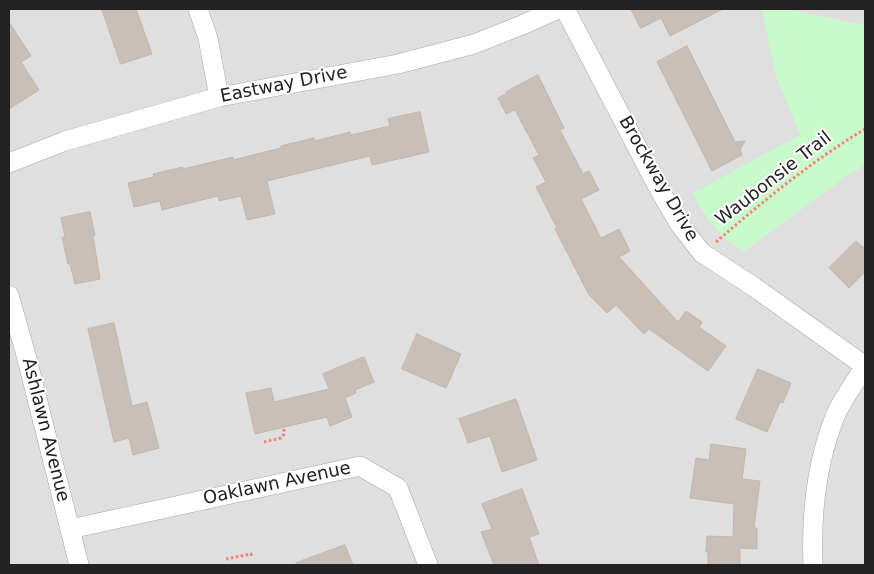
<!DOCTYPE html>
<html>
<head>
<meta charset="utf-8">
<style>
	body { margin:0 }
	#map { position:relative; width:874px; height:574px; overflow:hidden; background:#f2efe9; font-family:"DejaVu Sans",sans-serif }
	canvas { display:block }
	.frame { position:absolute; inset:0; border:10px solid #222; pointer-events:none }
</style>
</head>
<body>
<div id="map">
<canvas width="874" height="574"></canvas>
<div class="frame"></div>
</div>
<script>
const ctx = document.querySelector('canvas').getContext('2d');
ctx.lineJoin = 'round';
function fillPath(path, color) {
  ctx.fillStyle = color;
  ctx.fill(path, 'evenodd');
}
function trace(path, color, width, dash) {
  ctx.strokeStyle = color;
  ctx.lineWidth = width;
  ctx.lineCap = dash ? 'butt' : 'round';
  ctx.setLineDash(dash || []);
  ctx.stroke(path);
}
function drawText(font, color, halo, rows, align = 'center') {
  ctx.font = font + ' "DejaVu Sans",sans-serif';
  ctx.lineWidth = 4;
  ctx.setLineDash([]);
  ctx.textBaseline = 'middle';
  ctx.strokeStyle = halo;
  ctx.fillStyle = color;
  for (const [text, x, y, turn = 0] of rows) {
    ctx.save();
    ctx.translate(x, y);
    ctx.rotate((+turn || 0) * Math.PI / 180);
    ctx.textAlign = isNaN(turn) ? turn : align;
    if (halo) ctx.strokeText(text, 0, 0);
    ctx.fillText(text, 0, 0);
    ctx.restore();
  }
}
fillPath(new Path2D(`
	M 9,9 L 865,9 L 865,565 L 9,565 Z`), '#e0dfdf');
fillPath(new Path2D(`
	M 762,9 L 785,9 L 865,25 L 865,165 L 847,176 L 745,251 C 722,241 703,215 693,193 L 800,135 L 776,76 Z`), '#c8facc');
const building = new Path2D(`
	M 102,9 L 136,9 L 152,54 L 121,64 Z
	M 631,9 L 723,9 L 670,36 L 661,18 L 641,28 Z
	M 9,22 L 31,56 L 21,62 L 39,90 L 9,109 Z
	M 687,46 L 735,142 L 745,141 L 740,150 L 742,155 L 712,171 L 657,62 Z
	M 538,75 L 564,128 L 560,130 L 583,174 L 589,171 L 599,190 L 581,199 L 601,238 L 619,229 L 630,251 L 619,257 L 678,322 L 686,311 L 702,322 L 699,327 L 726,346 L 708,371 L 649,329 L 644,334 L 616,305 L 607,313 L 589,295 L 555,229 L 557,228 L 536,187 L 546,182 L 533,158 L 539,155 L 515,110 L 506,114 L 498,98 L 507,93 L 506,92 Z
	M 420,112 L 429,152 L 372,165 L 370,156 L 267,181 L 275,214 L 247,220 L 241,196 L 219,201 L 218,196 L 162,210 L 160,201 L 134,207 L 128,183 L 154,177 L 153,174 L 183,167 L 183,169 L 233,157 L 233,160 L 281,148 L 281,146 L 314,138 L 315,141 L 350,132 L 351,135 L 390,126 L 388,119 Z
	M 90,212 L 95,235 L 93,236 L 100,279 L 75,284 L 70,264 L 68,264 L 62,237 L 65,237 L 61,218 Z
	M 856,241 L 865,249 L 865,272 L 849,288 L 829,268 Z
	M 114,323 L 132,406 L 147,402 L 159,448 L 133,455 L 129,438 L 114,442 L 88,329 Z
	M 417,334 L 461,354 L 446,388 L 402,369 Z
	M 364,357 L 374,382 L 355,390 L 356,393 L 345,398 L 352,417 L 330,426 L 327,417 L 255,434 L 246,393 L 271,388 L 274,402 L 329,389 L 323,374 Z
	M 758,369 L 791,383 L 783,403 L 780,402 L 767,432 L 736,419 Z
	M 516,399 L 537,460 L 502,472 L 490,436 L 468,443 L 459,419 Z
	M 711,444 L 746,449 L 742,479 L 760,481 L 754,528 L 757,528 L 757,549 L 740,548 L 740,565 L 708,565 L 708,552 L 706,552 L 707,536 L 733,537 L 734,504 L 690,498 L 696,458 L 709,460 Z
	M 522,489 L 539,534 L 529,537 L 539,565 L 494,565 L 481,532 L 492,529 L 482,504 Z
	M 345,545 L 353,565 L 296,565 L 296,563 Z`);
fillPath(building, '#c7bfb8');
trace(building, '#c4b6ab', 1);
const street = new Path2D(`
	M 198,9 L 208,38 L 219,97
	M 565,9 L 659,189 L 680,225 L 702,253 L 754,287 L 865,366
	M 9,163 L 65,141 L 219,97 L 398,64 L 474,44 L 522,25 L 558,9
	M 9,295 L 26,355 L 79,565
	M 70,529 L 360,466 L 398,488 L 428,565
	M 813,565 C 811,516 816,465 834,419 C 840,402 856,382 865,366`);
trace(street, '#a9a9a9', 20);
trace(new Path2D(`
	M 716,242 C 763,201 812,161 865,129
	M 264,442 L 281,438 L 284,434 L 284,427
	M 226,559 L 251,554 L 252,558`), '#fa8072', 3, [2.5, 2.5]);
trace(street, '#fff', 19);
drawText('18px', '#222', '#fff', [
	["Eastway Drive",284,85,-11],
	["Brockway Drive",658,179,60],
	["Waubonsie Trail",774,179,-38],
	["Ashlawn Avenue",45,430,76],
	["Oaklawn Avenue",277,484,-12]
]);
</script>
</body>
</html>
